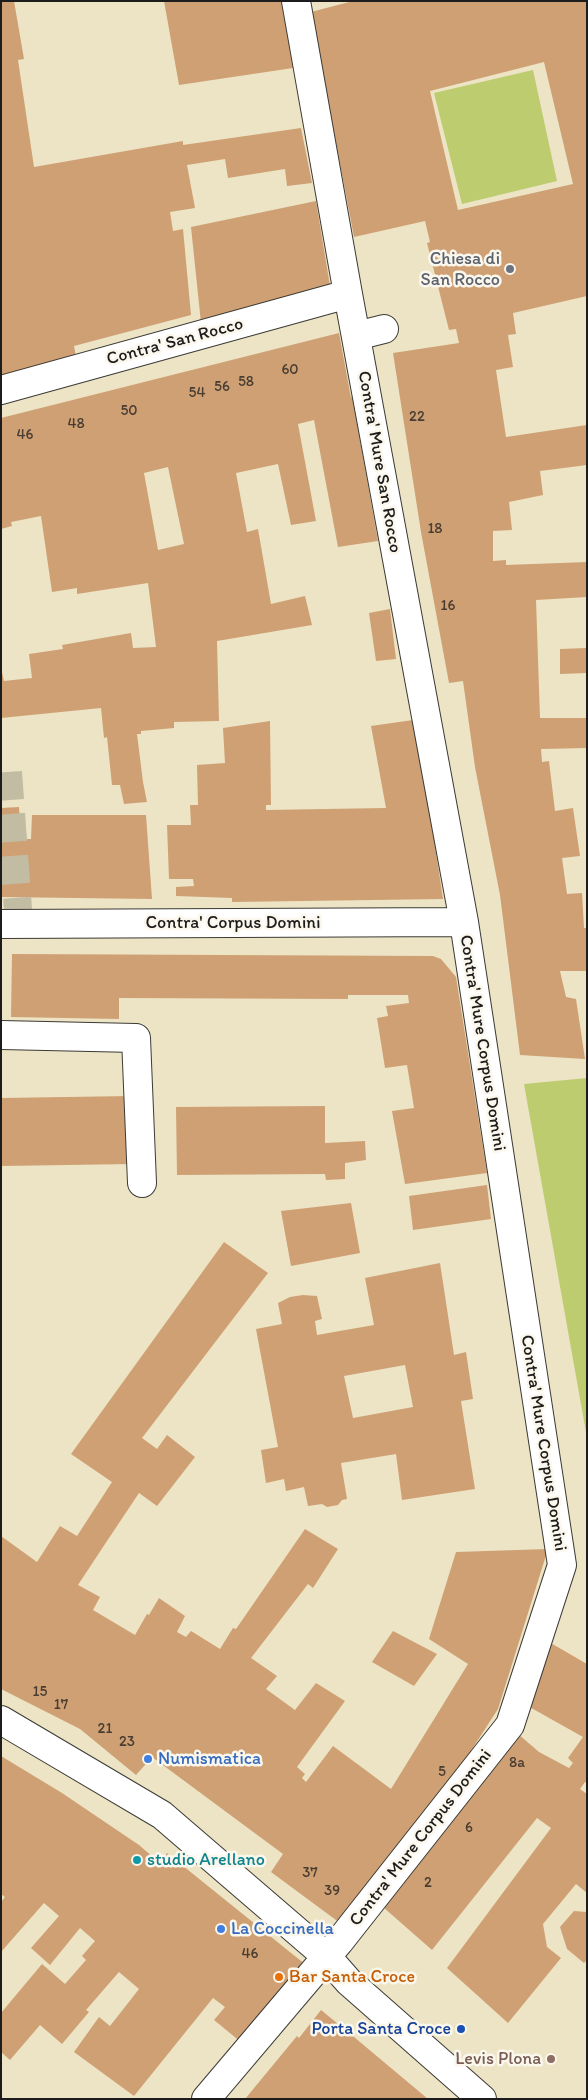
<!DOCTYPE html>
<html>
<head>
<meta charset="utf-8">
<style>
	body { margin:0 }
	#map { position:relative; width:588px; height:2100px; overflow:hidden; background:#ece4c5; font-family:Itim,sans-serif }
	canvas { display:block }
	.frame { position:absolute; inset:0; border:2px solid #1c1c1c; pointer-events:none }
</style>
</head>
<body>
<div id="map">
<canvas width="588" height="2100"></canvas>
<div class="frame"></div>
</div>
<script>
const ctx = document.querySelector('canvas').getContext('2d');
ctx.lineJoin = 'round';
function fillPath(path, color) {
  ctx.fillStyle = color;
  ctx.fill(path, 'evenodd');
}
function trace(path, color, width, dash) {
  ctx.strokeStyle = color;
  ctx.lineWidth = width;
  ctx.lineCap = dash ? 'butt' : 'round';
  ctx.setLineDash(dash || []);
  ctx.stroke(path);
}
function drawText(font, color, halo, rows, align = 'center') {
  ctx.font = font + ' Itim,sans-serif';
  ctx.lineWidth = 5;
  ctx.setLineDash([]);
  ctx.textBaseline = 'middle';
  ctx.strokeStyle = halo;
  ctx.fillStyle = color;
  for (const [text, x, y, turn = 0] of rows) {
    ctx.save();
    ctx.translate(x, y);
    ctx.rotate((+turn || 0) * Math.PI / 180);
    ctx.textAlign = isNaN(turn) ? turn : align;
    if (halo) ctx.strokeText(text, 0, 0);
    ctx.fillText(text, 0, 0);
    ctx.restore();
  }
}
fillPath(new Path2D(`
	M 533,70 L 557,181 L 462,204 L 434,93 Z
	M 587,1078 L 587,1438 L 524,1084 Z`), '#bccc6f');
fillPath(new Path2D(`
	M 1,1 L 14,1 L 24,59 L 18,60 L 34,167 L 183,141 L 183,145 L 301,128 L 312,183 L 287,186 L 285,169 L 228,178 L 225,159 L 187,165 L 195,208 L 170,212 L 173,231 L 183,229 L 191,315 L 74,346 L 76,357 L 1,376 Z
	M 164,1 L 282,1 L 293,68 L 179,85 Z
	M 353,1 L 587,1 L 587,296 L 513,313 L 516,334 L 508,335 L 513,367 L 496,370 L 506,437 L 587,425 L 587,465 L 540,471 L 543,495 L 509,502 L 512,530 L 493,531 L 493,561 L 506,560 L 506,565 L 587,562 L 587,597 L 536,600 L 540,718 L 587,718 L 587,748 L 541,749 L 542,762 L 549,761 L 555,811 L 573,808 L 580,856 L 562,858 L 567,894 L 582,893 L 584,928 L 587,928 L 587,971 L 560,971 L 566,997 L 576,999 L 585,1059 L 520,1055 L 500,895 L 475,767 L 463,681 L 449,683 L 421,532 L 393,353 L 459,343 L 456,329 L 449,330 L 427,243 L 430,242 L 425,221 L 354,237 L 311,12 ZM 544,62 L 573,184 L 458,210 L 430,91 Z
	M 316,201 L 331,292 L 201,323 L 191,227 Z
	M 339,333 L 351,398 L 352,396 L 378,541 L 338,547 L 314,420 L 298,424 L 316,521 L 291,525 L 278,464 L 236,473 L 247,532 L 258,529 L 271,604 L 305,596 L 312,625 L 217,641 L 219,721 L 174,722 L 174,728 L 141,731 L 141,734 L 137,734 L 143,782 L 147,802 L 124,804 L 120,785 L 112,785 L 107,737 L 104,738 L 101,708 L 1,718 L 1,668 L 4,681 L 32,678 L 29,654 L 63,649 L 62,645 L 131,633 L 133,648 L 156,647 L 148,583 L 77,594 L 77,588 L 52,592 L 41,516 L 11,522 L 12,526 L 1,529 L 1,418 ZM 168,467 L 184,544 L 158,550 L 144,473 Z
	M 390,609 L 396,659 L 376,661 L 369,613 Z
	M 587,648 L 587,673 L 560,674 L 560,649 Z
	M 413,720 L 428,799 L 443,899 L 232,902 L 232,898 L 176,896 L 176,887 L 194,886 L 193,879 L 169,879 L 167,825 L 191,825 L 190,805 L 198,805 L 197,765 L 225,763 L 223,728 L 270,721 L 271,805 L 266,805 L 266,810 L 386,808 L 371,726 Z
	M 19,807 L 21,839 L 31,839 L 32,815 L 146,815 L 152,899 L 1,897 L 1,808 Z
	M 12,954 L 433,956 L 441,959 L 456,977 L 487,1173 L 405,1184 L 392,1111 L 414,1108 L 407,1065 L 385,1068 L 377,1018 L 388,1016 L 386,1006 L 409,1003 L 408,995 L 348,995 L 348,999 L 119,998 L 119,1019 L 11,1017 Z
	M 131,1096 L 132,1164 L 1,1166 L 1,1098 Z
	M 325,1106 L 325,1143 L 365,1141 L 366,1160 L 345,1163 L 345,1179 L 326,1180 L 325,1174 L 177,1175 L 176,1107 Z
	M 487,1185 L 491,1219 L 413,1230 L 409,1196 Z
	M 351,1203 L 360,1253 L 291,1266 L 281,1211 Z
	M 224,1242 L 268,1273 L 142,1438 L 157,1449 L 167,1435 L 195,1457 L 157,1506 L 139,1493 L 105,1544 L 78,1585 L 100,1597 L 93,1610 L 135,1635 L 147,1614 L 149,1615 L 159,1598 L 185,1616 L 177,1632 L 186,1637 L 191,1631 L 220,1649 L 233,1628 L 236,1629 L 305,1529 L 338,1549 L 313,1588 L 308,1584 L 251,1658 L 277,1676 L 266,1689 L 295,1710 L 316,1683 L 345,1701 L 297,1767 L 305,1774 L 302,1778 L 306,1782 L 333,1746 L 391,1789 L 468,1664 L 429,1639 L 456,1552 L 548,1549 L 498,1709 L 452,1780 L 340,1923 L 271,1872 L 283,1854 L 152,1757 L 136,1775 L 80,1729 L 1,1689 L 1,1536 L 37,1562 L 60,1526 L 77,1536 L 112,1482 L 71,1454 Z
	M 440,1263 L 454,1355 L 466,1352 L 473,1399 L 461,1401 L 475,1489 L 402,1500 L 396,1454 L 341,1463 L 347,1499 L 342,1500 L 338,1505 L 327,1507 L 322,1504 L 308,1506 L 304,1487 L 286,1491 L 284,1479 L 266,1483 L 261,1450 L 278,1447 L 256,1329 L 282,1324 L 278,1303 L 290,1297 L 303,1295 L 317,1296 L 322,1319 L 315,1321 L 317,1335 L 374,1325 L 365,1278 ZM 405,1365 L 413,1407 L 353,1418 L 344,1376 Z
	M 393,1631 L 437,1654 L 414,1686 L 372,1662 Z
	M 549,1642 L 587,1664 L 587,1783 L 585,1782 L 580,1789 L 587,1794 L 587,1893 L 576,1884 L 543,1924 L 547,1947 L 561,1958 L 508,2023 L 447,1968 L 551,1828 L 537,1818 L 432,1950 L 383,1907 L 510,1727 L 539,1752 L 569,1768 L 573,1763 L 568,1758 L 583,1737 L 526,1705 Z
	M 1,1756 L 62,1793 L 139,1845 L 161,1864 L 167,1853 L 306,1965 L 242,2043 L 214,2020 L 225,2007 L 213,1998 L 134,2096 L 74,2052 L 99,2017 L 110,2026 L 139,1989 L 119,1972 L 86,2010 L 89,2012 L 62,2044 L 40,2025 L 10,2060 L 1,2052 L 1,2013 L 42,1964 L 65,1984 L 86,1960 L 82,1956 L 95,1941 L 80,1928 L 50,1965 L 31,1948 L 59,1916 L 44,1903 L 1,1952 L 1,1902 L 5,1897 L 1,1894 Z
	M 574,1911 L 587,1912 L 587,1960 L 584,1963 L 567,1949 L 560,1927 Z
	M 321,2010 L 354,2037 L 428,2099 L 245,2099 L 297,2036 L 299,2038 Z`), '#cfa074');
trace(new Path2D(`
	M 8,772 L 19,923`), '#c2bca3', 28, [28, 14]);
const street = new Path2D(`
	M 356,336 L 384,329
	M 1,390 L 348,294
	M 1,924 L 464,922
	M 1,1035 L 136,1038 L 142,1183
	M 1,1720 L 162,1815 L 327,1957 L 349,1982 L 482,2099
	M 206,2099 L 339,1942 L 510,1725 L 562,1565 L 464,922 L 348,294 L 296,1`);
trace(street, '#3b3a35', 30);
trace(street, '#fff', 28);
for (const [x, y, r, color] of [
	[510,269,5,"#6b7280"],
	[148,1759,5,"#3f7fe0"],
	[137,1860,5,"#0f9aa8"],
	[221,1929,5,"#3f7fe0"],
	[279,1977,5,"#e8710a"],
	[461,2029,5,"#1a4fb4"],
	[551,2059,5,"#8d6e63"]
]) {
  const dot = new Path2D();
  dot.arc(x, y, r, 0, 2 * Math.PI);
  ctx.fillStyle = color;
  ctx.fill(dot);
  trace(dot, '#fbf7ec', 2);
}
drawText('15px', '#493d32', null, [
	["60",290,370],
	["58",246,382],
	["56",222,387],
	["54",197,393],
	["50",129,411],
	["22",417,417],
	["48",76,424],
	["46",25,435],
	["18",435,529],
	["16",448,606],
	["15",40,1692],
	["17",61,1705],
	["21",105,1729],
	["23",127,1742],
	["8a",517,1763],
	["5",442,1772],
	["6",469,1828],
	["37",310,1873],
	["2",428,1883],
	["39",332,1891],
	["46",250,1954]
]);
drawText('18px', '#5b616d', '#fbf7ec', [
	["Chiesa di",500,259],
	["San Rocco",500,280]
], 'right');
drawText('18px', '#1c1c1c', '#fbf7ec', [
	["Contra' San Rocco",175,342,-15],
	["Contra' Mure San Rocco",379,462,80],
	["Contra' Corpus Domini",233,923],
	["Contra' Mure Corpus Domini",482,1043,81],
	["Contra' Mure Corpus Domini",543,1443,81],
	["Contra' Mure Corpus Domini",421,1838,-52]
]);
drawText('18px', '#366cbe', '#fbf7ec', [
	["Numismatica",158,1759],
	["La Coccinella",231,1929]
], 'left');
drawText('18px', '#0d838f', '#fbf7ec', [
	["studio Arellano",147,1860]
], 'left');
drawText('18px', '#c56008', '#fbf7ec', [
	["Bar Santa Croce",289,1977]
], 'left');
drawText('18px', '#164399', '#fbf7ec', [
	["Porta Santa Croce",451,2029]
], 'right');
drawText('18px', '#785e54', '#fbf7ec', [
	["Levis Plona",541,2059]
], 'right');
</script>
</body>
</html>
